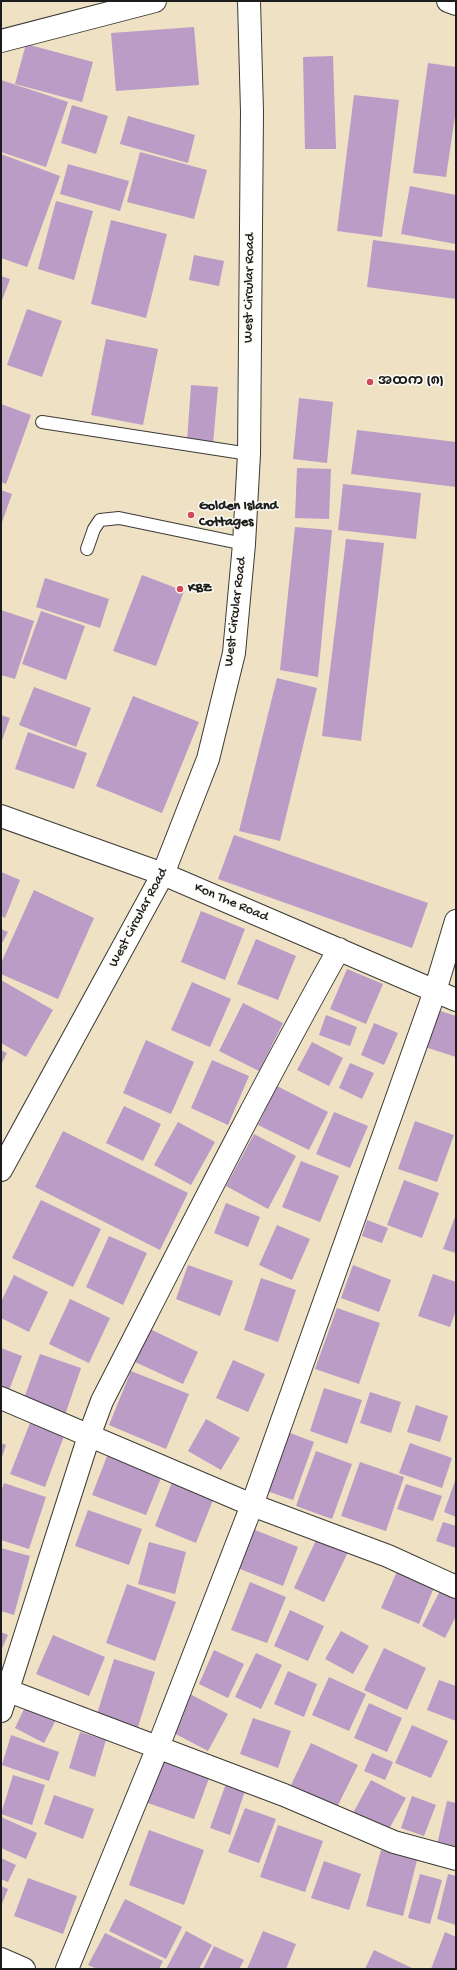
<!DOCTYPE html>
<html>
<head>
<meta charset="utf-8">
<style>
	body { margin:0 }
	#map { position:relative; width:457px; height:1970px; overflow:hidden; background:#efe1c3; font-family:"Gochi Hand",sans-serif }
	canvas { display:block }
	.frame { position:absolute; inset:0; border:2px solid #1c1c1c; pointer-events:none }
</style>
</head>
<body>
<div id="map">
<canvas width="457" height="1970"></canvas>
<div class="frame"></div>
</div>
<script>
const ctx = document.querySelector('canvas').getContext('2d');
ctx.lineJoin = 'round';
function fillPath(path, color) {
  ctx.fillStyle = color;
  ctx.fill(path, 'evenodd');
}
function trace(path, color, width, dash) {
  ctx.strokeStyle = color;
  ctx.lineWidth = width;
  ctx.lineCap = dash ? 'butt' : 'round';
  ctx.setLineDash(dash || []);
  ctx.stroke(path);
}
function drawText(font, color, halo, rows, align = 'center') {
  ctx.font = font + ' "Gochi Hand","Noto Sans Myanmar",sans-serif';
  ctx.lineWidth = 3;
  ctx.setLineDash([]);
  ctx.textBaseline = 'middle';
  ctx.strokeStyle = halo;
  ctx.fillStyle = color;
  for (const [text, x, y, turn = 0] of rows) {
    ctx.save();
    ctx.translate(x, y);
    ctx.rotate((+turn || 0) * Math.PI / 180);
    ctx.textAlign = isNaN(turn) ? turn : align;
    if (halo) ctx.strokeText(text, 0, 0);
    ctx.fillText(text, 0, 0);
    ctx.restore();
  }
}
fillPath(new Path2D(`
	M 194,27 L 199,85 L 116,91 L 111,33 Z
	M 26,44 L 93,62 L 82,102 L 15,84 Z
	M 333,56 L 336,149 L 305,149 L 303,57 Z
	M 428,63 L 456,67 L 456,109 L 446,177 L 413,173 Z
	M 1,80 L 68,102 L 46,167 L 1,152 Z
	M 354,95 L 399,100 L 382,237 L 337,231 Z
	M 72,105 L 108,116 L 96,154 L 61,143 Z
	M 128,116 L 195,135 L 188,163 L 120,144 Z
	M 140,152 L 207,170 L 194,219 L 127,202 Z
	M 1,154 L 60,176 L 27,267 L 1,258 Z
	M 68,164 L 129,181 L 120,211 L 60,194 Z
	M 410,186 L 456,195 L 456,244 L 401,234 Z
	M 56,201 L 93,211 L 74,280 L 38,269 Z
	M 111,220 L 167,234 L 146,318 L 91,304 Z
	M 373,240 L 456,251 L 456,299 L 367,287 Z
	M 194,255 L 224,261 L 219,286 L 189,280 Z
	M 1,276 L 10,279 L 1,303 Z
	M 27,309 L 62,321 L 42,377 L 7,365 Z
	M 106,339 L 158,349 L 143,425 L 91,415 Z
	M 191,385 L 218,387 L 213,444 L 187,441 Z
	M 299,398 L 333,402 L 327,463 L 293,459 Z
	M 1,404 L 31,415 L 6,484 L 1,482 Z
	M 357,430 L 456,442 L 456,487 L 351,474 Z
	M 297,468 L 331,469 L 329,519 L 295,518 Z
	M 343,484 L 421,493 L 416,539 L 338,530 Z
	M 1,490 L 12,494 L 1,525 Z
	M 295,527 L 332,530 L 318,677 L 280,670 Z
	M 346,539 L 384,543 L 361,741 L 322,736 Z
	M 142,575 L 184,591 L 156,666 L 113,651 Z
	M 45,578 L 109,599 L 100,628 L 36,607 Z
	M 1,610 L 34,621 L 15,679 L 1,675 Z
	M 41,611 L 85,626 L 66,680 L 22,664 Z
	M 277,678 L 317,688 L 280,841 L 239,831 Z
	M 34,687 L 91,708 L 76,747 L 19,725 Z
	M 133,696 L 199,722 L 162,813 L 96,786 Z
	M 1,715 L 10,718 L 1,743 Z
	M 28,732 L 87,753 L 74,789 L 15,769 Z
	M 234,835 L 428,903 L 412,948 L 218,879 Z
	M 1,872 L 20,880 L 5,918 L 1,916 Z
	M 34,890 L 94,918 L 58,999 L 1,974 L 1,963 Z
	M 201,911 L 245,929 L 225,980 L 181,962 Z
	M 1,929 L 8,932 L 1,945 Z
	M 256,939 L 296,956 L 278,1000 L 237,984 Z
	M 347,969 L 383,984 L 366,1024 L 330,1009 Z
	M 1,980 L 53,1010 L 26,1057 L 1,1043 Z
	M 192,982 L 231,999 L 210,1047 L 171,1030 Z
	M 243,1003 L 283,1023 L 259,1071 L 219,1051 Z
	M 437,1010 L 456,1016 L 456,1057 L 425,1047 Z
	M 326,1015 L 357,1027 L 350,1046 L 319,1035 Z
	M 374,1023 L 398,1033 L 384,1065 L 361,1055 Z
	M 146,1040 L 194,1062 L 171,1114 L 123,1093 Z
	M 312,1042 L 343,1058 L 329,1086 L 297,1070 Z
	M 1,1050 L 7,1053 L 1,1065 Z
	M 212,1060 L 249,1076 L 228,1125 L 191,1108 Z
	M 350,1063 L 374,1073 L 362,1099 L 339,1088 Z
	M 277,1086 L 328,1112 L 309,1150 L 258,1125 Z
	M 124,1106 L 161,1124 L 143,1161 L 106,1143 Z
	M 334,1112 L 368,1126 L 350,1168 L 316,1154 Z
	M 415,1121 L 454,1135 L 437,1182 L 398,1169 Z
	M 178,1122 L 215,1142 L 191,1185 L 154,1165 Z
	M 63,1131 L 188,1193 L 160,1250 L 35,1187 Z
	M 254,1134 L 296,1156 L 268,1209 L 226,1186 Z
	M 301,1161 L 339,1176 L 320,1222 L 282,1207 Z
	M 404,1180 L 439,1193 L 422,1238 L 387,1225 Z
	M 41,1200 L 101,1229 L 73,1287 L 12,1258 Z
	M 226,1203 L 260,1217 L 248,1247 L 214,1233 Z
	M 456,1214 L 456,1253 L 443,1249 Z
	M 367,1220 L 388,1228 L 382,1243 L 362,1236 Z
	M 277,1225 L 310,1239 L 292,1280 L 259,1265 Z
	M 109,1236 L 147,1253 L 123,1305 L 86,1287 Z
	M 188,1265 L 233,1281 L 220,1316 L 176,1299 Z
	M 353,1265 L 391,1280 L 379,1312 L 341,1298 Z
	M 433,1274 L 456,1282 L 456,1310 L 450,1327 L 418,1316 Z
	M 14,1275 L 48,1292 L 29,1332 L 1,1318 L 1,1302 Z
	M 261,1278 L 296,1290 L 278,1342 L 244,1330 Z
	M 70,1299 L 110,1318 L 89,1363 L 49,1344 Z
	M 337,1308 L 380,1323 L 359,1384 L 315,1369 Z
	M 150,1329 L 198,1352 L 183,1384 L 135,1362 Z
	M 1,1348 L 22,1356 L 8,1393 L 1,1390 Z
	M 40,1354 L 81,1368 L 65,1415 L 23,1401 Z
	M 233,1360 L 265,1374 L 248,1412 L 216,1398 Z
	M 131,1371 L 189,1394 L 166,1449 L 109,1425 Z
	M 324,1388 L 362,1400 L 347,1444 L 310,1431 Z
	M 370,1392 L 401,1402 L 391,1433 L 360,1423 Z
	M 416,1405 L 448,1416 L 440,1442 L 407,1432 Z
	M 206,1419 L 240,1438 L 221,1470 L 188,1451 Z
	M 30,1423 L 64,1436 L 45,1487 L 10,1474 Z
	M 285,1431 L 314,1442 L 293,1500 L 264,1490 Z
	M 1,1443 L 6,1445 L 1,1460 Z
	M 410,1443 L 452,1458 L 442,1488 L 399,1473 Z
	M 109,1451 L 163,1473 L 146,1515 L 92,1495 Z
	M 316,1451 L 352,1464 L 332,1519 L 296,1506 Z
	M 360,1462 L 404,1477 L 386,1531 L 341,1516 Z
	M 174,1477 L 215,1495 L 196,1543 L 155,1526 Z
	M 456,1478 L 456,1517 L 444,1512 Z
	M 4,1483 L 46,1497 L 29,1549 L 1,1540 L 1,1492 Z
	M 406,1484 L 442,1496 L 433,1521 L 397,1509 Z
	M 88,1510 L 142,1529 L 129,1565 L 75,1546 Z
	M 443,1522 L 456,1526 L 456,1548 L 436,1541 Z
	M 250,1528 L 298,1547 L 283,1586 L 235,1567 Z
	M 317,1538 L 348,1552 L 324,1602 L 294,1588 Z
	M 149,1542 L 186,1552 L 175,1594 L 138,1584 Z
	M 1,1548 L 30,1556 L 14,1615 L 1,1611 Z
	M 398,1569 L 435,1585 L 419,1624 L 381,1608 Z
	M 250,1582 L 286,1597 L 267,1643 L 231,1630 Z
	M 127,1584 L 176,1602 L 155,1661 L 106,1643 Z
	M 442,1587 L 456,1594 L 456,1616 L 445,1638 L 422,1626 Z
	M 290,1610 L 324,1626 L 308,1661 L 274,1646 Z
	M 341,1631 L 369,1646 L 353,1674 L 325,1659 Z
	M 1,1632 L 8,1635 L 1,1651 Z
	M 53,1635 L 105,1657 L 89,1696 L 36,1674 Z
	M 384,1648 L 426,1668 L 407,1710 L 364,1690 Z
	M 214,1650 L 244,1664 L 228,1698 L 199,1684 Z
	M 256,1653 L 282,1665 L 261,1709 L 235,1697 Z
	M 114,1659 L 155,1672 L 138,1727 L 97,1714 Z
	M 288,1671 L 317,1684 L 304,1717 L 274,1704 Z
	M 329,1677 L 366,1694 L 349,1731 L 312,1715 Z
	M 439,1680 L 456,1686 L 456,1721 L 427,1710 Z
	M 190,1694 L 228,1714 L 208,1751 L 170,1731 Z
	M 27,1703 L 57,1718 L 44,1743 L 15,1728 Z
	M 369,1703 L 402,1718 L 387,1752 L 354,1738 Z
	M 253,1718 L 291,1731 L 278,1768 L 240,1754 Z
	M 412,1725 L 448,1741 L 431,1778 L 395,1763 Z
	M 80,1732 L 106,1740 L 95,1777 L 69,1768 Z
	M 11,1735 L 59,1752 L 49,1781 L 2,1765 Z
	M 311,1743 L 358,1765 L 337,1807 L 291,1785 Z
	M 372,1753 L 393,1762 L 385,1780 L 364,1771 Z
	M 161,1756 L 211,1773 L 194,1819 L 145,1802 Z
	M 13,1775 L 45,1785 L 32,1825 L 1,1814 Z
	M 228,1778 L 247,1785 L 230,1835 L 210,1828 Z
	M 371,1780 L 406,1798 L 388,1831 L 353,1813 Z
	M 54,1795 L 94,1809 L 83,1839 L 44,1824 Z
	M 412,1796 L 436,1805 L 424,1836 L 401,1828 Z
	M 447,1801 L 456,1803 L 456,1849 L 437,1845 Z
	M 245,1808 L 276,1819 L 259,1863 L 228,1852 Z
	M 1,1817 L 37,1833 L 26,1859 L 1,1848 Z
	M 278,1825 L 323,1841 L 305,1892 L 260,1877 Z
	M 149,1830 L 204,1850 L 184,1905 L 129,1885 Z
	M 381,1850 L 417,1860 L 403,1916 L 366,1906 Z
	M 1,1858 L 16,1865 L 8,1882 L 1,1879 Z
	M 324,1861 L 361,1874 L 349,1910 L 311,1898 Z
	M 420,1874 L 442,1880 L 430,1924 L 408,1918 Z
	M 448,1874 L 456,1876 L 456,1925 L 437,1919 Z
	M 28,1878 L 77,1896 L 63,1934 L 14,1916 Z
	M 1,1886 L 8,1889 L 1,1906 Z
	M 125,1899 L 182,1927 L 166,1959 L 109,1931 Z
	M 186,1931 L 212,1945 L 199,1969 L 166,1969 Z
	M 263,1931 L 296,1944 L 286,1969 L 247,1969 Z
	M 445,1932 L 456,1937 L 456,1969 L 431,1969 Z
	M 105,1933 L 163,1961 L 159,1969 L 97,1969 L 88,1965 Z
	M 214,1946 L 244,1960 L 239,1969 L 203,1969 Z
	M 374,1950 L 414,1969 L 365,1969 Z`), '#ba9cc7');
const service = new Path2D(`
	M 42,422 L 249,454
	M 87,549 L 94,529 L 100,520 L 119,518 L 244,544`);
const minor = new Path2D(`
	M 448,1 L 456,4
	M 1,41 L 155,1
	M 1,816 L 163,874 L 456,1000
	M 1,1398 L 252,1505 L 388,1556 L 456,1587
	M 1,1688 L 284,1795 L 394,1842 L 456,1859
	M 1,1711 L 89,1436 L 102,1401 C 180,1249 256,1097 339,949
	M 1,1959 L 24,1969
	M 67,1969 L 158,1747 L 252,1505 L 435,991 L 456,921`);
const tertiary = new Path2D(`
	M 1,1170 L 163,874 L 208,759 L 234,653 L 244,544 L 249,454 L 252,112 L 249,1`);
trace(service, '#3c3a35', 14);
trace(minor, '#3c3a35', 24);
trace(tertiary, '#3c3a35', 24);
trace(service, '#fff', 12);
trace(minor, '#fff', 22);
trace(tertiary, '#fff', 22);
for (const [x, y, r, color] of [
	[370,382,4,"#d1495b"],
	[191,515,4,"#d1495b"],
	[180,589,4,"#d1495b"]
]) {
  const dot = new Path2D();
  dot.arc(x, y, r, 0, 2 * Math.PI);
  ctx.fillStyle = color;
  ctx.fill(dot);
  trace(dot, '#fdfcf7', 1.5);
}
drawText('14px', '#1c1c1c', '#fdfcf7', [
	["West Circular Road",250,288,-89],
	["West Circular Road",236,612,-83],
	["Kon The Road",231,903,23],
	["West Circular Road",139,918,-62]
]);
drawText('bold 14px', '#1c1c1c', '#fdfcf7', [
	["အထက (၈)",378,382],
	["Golden Island",199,507],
	["Cottages",199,523],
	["KBZ",188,589]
], 'left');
</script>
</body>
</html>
